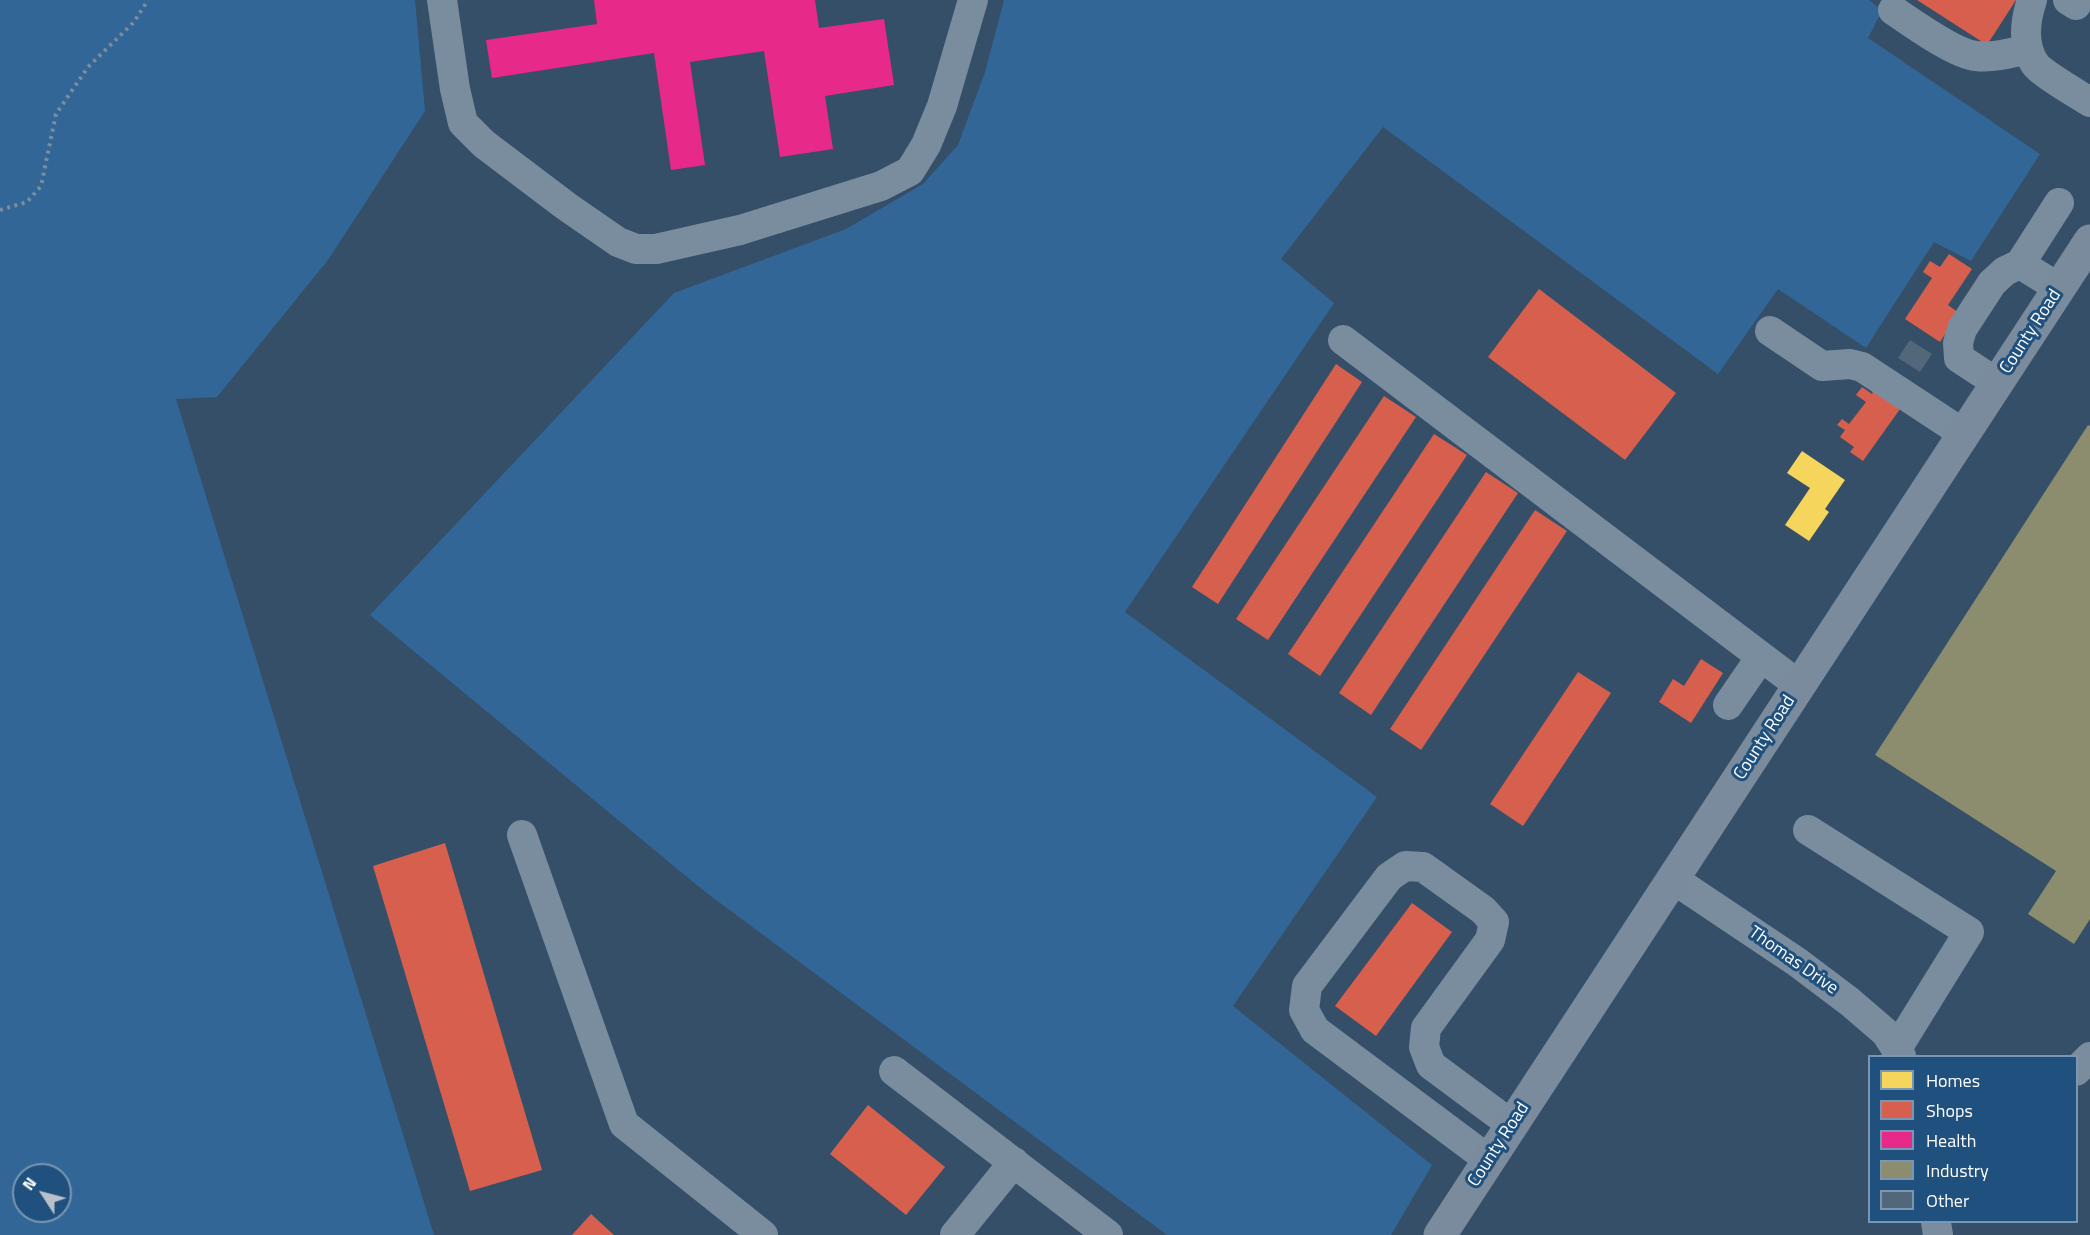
<!DOCTYPE html>
<html>
<head>
<meta charset="utf-8">
<style>
	body { margin:0 }
	#map { position:relative; width:2090px; height:1235px; overflow:hidden; background:#354f68; font-family:"Titillium Web",sans-serif }
	canvas { display:block }
	.legend { position:absolute; left:1868px; top:1055px; width:210px; height:168px; box-sizing:border-box; background:#1f507e; border:2px solid #7996b2; margin:0; padding:8px 10px; list-style:none; font-size:18px; color:#fff }
	.legend li { display:flex; align-items:center; gap:12px; height:30px }
	.legend b { width:30px; border:2px solid #7996b2 }
	.north { position:absolute; left:12px; top:1163px; width:60px; height:60px; box-sizing:border-box; background:#1f507e; border:2px solid #7996b2; border-radius:50%; rotate:306deg; font-size:16px; font-weight:700; line-height:24px; text-align:center; color:#fff }
	.north::after { content:''; display:block; margin:auto; width:21px; height:27px; background:#b8c1ca; clip-path:polygon(50% 0,100% 100%,50% 72%,0 100%) }
</style>
</head>
<body>
<div id="map">
<canvas width="2090" height="1235"></canvas>
<ul class="legend">
<li><b style="height:16px;background:#f6d55c"></b>Homes</li>
<li><b style="height:16px;background:#d6604d"></b>Shops</li>
<li><b style="height:16px;background:#e7298a"></b>Health</li>
<li><b style="height:16px;background:#8c8c6e"></b>Industry</li>
<li><b style="height:16px;background:#53677b"></b>Other</li>
</ul>
<div class="north">N</div>
</div>
<script>
const ctx = document.querySelector('canvas').getContext('2d');
ctx.lineJoin = 'round';
function fillPath(path, color) {
  ctx.fillStyle = color;
  ctx.fill(path, 'evenodd');
}
function trace(path, color, width, dash) {
  ctx.strokeStyle = color;
  ctx.lineWidth = width;
  ctx.lineCap = dash ? 'butt' : 'round';
  ctx.setLineDash(dash || []);
  ctx.stroke(path);
}
function drawText(font, color, halo, rows, align = 'center') {
  ctx.font = font + ' "Titillium Web",sans-serif';
  ctx.lineWidth = 6;
  ctx.setLineDash([]);
  ctx.textBaseline = 'middle';
  ctx.strokeStyle = halo;
  ctx.fillStyle = color;
  for (const [text, x, y, turn = 0] of rows) {
    ctx.save();
    ctx.translate(x, y);
    ctx.rotate((+turn || 0) * Math.PI / 180);
    ctx.textAlign = isNaN(turn) ? turn : align;
    if (halo) ctx.strokeText(text, 0, 0);
    ctx.fillText(text, 0, 0);
    ctx.restore();
  }
}
fillPath(new Path2D(`
	M 0,0 L 415,0 L 425,111 L 328,260 L 217,397 L 176,399 L 434,1235 L 0,1235 ZM 24,1175 L 60,1175 L 60,1211 L 24,1211 Z
	M 1004,0 L 1869,0 L 1882,11 L 1868,38 L 2040,154 L 1971,261 L 1934,242 L 1866,348 L 1778,289 L 1718,374 L 1383,127 L 1281,259 L 1334,303 L 1125,612 L 1377,797 L 1233,1006 L 1432,1165 L 1391,1235 L 1167,1235 L 704,891 L 370,615 L 674,293 L 846,229 L 923,184 L 958,145 L 985,72 Z`), '#326696');
fillPath(new Path2D(`
	M 1802,451 L 1845,480 L 1825,509 L 1829,512 L 1809,541 L 1785,525 L 1810,488 L 1787,473 Z`), '#f6d55c');
fillPath(new Path2D(`
	M 1917,0 L 2016,0 L 1987,45 Z
	M 1949,254 L 1972,269 L 1948,305 L 1959,313 L 1940,342 L 1905,319 L 1932,278 L 1923,272 L 1930,261 L 1940,267 Z
	M 1539,289 L 1676,393 L 1625,460 L 1488,357 Z
	M 1336,364 L 1362,382 L 1218,604 L 1192,587 Z
	M 1862,387 L 1872,394 L 1873,391 L 1900,409 L 1863,461 L 1850,452 L 1854,447 L 1840,437 L 1845,430 L 1837,425 L 1842,419 L 1849,424 L 1866,402 L 1856,395 Z
	M 1384,396 L 1416,417 L 1268,640 L 1236,619 Z
	M 1434,434 L 1467,455 L 1320,676 L 1288,654 Z
	M 1486,472 L 1518,493 L 1371,715 L 1339,693 Z
	M 1535,510 L 1567,531 L 1421,750 L 1390,729 Z
	M 1701,659 L 1723,673 L 1691,723 L 1659,702 L 1673,679 L 1684,686 Z
	M 1578,672 L 1611,693 L 1523,826 L 1490,804 Z
	M 445,843 L 542,1170 L 470,1191 L 373,866 Z
	M 1412,903 L 1452,932 L 1376,1036 L 1335,1006 Z
	M 868,1105 L 945,1167 L 906,1215 L 830,1154 Z
	M 591,1214 L 614,1235 L 572,1235 Z`), '#d6604d');
fillPath(new Path2D(`
	M 594,0 L 815,0 L 819,28 L 884,19 L 894,85 L 825,96 L 833,149 L 780,157 L 764,51 L 690,62 L 705,165 L 671,170 L 654,53 L 492,78 L 486,40 L 597,24 Z`), '#e7298a');
fillPath(new Path2D(`
	M 2088,425 L 2090,426 L 2090,919 L 2074,944 L 2028,914 L 2056,871 L 1875,755 Z`), '#8c8c6e');
fillPath(new Path2D(`
	M 1910,340 L 1932,354 L 1920,372 L 1898,358 Z`), '#53677b');
trace(new Path2D(`
	M 0,210 L 27,202 L 41,186 L 56,114 L 88,67 L 134,22 L 148,0`), '#7a8d9f', 4, [3, 4.5]);
trace(new Path2D(`
	M 442,0 L 455,89 L 463,123 L 484,144 L 566,206 L 618,242 L 636,249 L 656,249 L 740,230 L 881,186 L 910,171 L 926,145 L 942,106 L 973,0
	M 2032,0 C 2025,21 2022,45 2035,64 C 2041,73 2079,95 2090,102
	M 2068,0 L 2076,5
	M 1893,10 C 1912,23 1955,54 1976,56 C 1994,58 2011,53 2028,49
	M 2020,264 L 2059,203
	M 1770,331 L 1822,366 L 1850,364 L 1862,367 L 1964,434
	M 1343,340 L 1800,686
	M 1997,383 L 1959,358 L 1958,343 L 1962,329 L 1992,283 L 2005,271 L 2020,264 L 2059,288
	M 1728,705 L 1761,657
	M 1808,830 L 1969,932 L 1896,1050
	M 522,835 L 624,1124 L 763,1235
	M 1673,879 L 1797,962 L 1850,1002 L 1886,1033 L 1901,1056
	M 894,1071 L 1108,1235
	M 2076,1071 L 2090,1057
	M 1489,1160 L 1315,1030 L 1304,1010 L 1307,986 L 1389,877 L 1405,866 L 1423,867 L 1483,910 L 1494,922 L 1490,940 L 1426,1028 L 1424,1047 L 1431,1065 L 1512,1125
	M 1936,1222 L 1938,1235
	M 955,1235 L 1014,1162`), '#7a8d9f', 30);
trace(new Path2D(`
	M 1440,1235 L 2090,241`), '#798b9d', 33);
drawText('18px', '#fff', '#1f507e', [
	["County Road",2031,332,-57],
	["County Road",1765,738,-57],
	["Thomas Drive",1793,961,35],
	["County Road",1499,1145,-57]
]);
</script>
</body>
</html>
